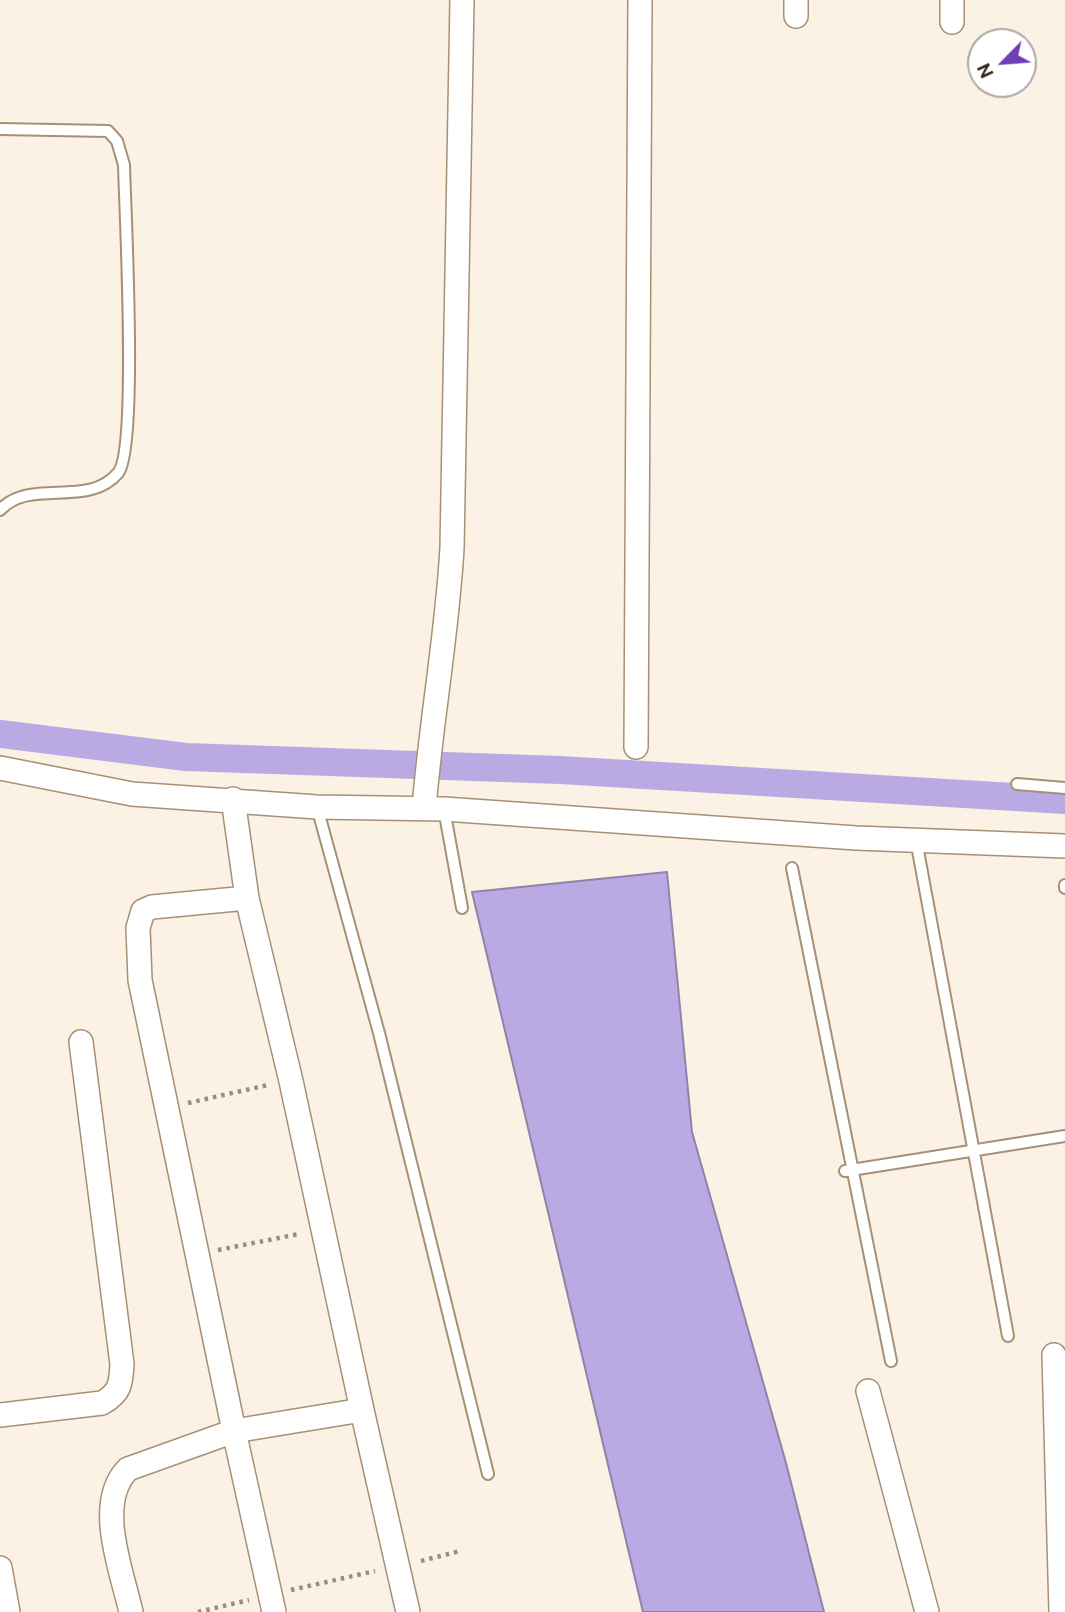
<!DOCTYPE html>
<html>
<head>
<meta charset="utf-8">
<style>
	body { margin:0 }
	#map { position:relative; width:1065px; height:1612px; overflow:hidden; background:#fbf1e5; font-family:Ubuntu,sans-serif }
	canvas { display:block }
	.north { position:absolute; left:967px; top:28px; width:70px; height:70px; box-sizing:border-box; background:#fff; border:2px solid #aca8a4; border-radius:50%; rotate:245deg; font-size:19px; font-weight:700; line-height:28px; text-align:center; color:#30261b }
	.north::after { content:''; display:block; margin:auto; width:24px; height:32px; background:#6d40b7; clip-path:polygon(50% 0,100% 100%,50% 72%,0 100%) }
</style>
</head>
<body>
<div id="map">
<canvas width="1065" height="1612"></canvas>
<div class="north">N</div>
</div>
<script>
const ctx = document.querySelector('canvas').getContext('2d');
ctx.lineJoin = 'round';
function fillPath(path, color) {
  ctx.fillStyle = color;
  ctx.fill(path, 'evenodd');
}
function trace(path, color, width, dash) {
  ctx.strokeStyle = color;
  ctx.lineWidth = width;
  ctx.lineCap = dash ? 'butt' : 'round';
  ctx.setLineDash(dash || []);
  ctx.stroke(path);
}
const water = new Path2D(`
	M 667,872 L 692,1132 L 786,1463 L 824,1612 L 643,1612 L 472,892 Z`);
fillPath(water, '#baaae4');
trace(water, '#9182a8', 2);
trace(new Path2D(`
	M 0,734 L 186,757 L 560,770 L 1065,800`), '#baaae4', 28);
const service = new Path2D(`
	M 0,129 L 108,131 L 117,141 L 124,165 C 125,209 138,450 118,473 C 88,509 30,477 0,510
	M 1017,784 L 1065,788
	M 317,807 L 379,1033 L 488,1474
	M 444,809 L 462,908
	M 916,840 L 1008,1336
	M 792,868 L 891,1361
	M 1065,885 L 1065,888
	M 845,1171 L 1065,1136`);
const minor = new Path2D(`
	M 796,0 L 796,16
	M 952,0 L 952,22
	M 636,747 L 640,0
	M 0,768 L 132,794 L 317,807 L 444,809 L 856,838 L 1065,846
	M 424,808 C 431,721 447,636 452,548 L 462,0
	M 247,898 L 291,1081 L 362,1410
	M 1054,1355 L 1061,1612
	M 868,1391 L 927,1612
	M 0,1415 L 102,1403 C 120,1393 121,1384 122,1364 L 81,1042
	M 0,1568 L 8,1612
	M 131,1612 C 122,1571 94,1503 128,1469 L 234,1431 L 140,980 L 138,928 L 143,911 L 152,907 L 247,898 L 233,799
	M 274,1612 L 234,1431 L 362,1410 L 408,1612`);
trace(service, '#a89074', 14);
trace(minor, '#a89074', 26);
trace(new Path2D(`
	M 188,1103 L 268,1085
	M 218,1250 L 299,1234
	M 421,1561 L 460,1551
	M 291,1590 L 375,1571
	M 198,1612 L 249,1600`), '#978d82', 4.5, [3.5, 5]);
trace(service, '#fff', 10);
trace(minor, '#fff', 23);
</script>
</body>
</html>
